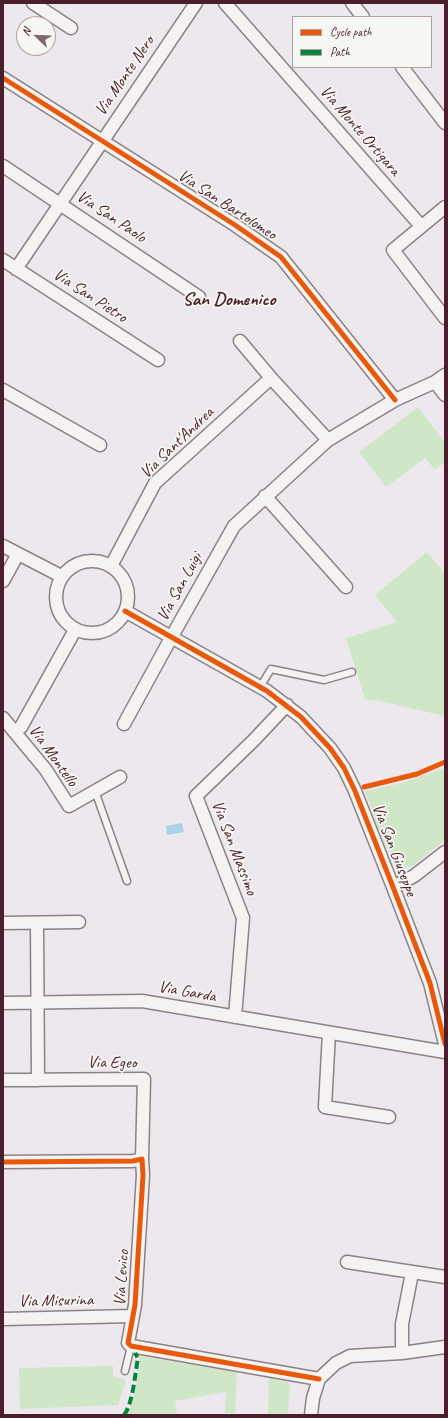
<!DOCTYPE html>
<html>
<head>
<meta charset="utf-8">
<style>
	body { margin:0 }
	#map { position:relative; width:448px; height:1418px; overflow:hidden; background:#ede8ee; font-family:Caveat,sans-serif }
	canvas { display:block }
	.frame { position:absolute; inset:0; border:4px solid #4a1f2b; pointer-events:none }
	.legend { position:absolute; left:292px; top:16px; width:140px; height:52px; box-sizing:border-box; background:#f6f6f2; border:1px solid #b1a0a2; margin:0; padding:5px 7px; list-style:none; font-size:12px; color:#4a1f2b }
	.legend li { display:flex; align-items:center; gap:8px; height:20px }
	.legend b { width:20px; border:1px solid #b1a0a2 }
	.north { position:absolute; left:16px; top:16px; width:40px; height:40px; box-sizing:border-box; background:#f6f6f2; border:1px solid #b1a0a2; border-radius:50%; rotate:293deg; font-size:11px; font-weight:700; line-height:16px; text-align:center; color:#4a1f2b }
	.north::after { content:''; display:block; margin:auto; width:14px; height:18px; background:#83656f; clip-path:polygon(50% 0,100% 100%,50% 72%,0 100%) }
</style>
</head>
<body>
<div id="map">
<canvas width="448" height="1418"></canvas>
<div class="frame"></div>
<ul class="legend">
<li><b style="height:5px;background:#e8590c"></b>Cycle path</li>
<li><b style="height:5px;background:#00873e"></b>Path</li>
</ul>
<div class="north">N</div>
</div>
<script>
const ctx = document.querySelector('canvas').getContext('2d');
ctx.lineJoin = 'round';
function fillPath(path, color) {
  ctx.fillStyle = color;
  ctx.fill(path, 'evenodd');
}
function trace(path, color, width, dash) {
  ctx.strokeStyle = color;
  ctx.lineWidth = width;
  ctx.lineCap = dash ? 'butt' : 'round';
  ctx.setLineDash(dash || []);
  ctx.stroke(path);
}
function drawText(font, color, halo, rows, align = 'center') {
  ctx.font = font + ' Caveat,sans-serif';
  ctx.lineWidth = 3.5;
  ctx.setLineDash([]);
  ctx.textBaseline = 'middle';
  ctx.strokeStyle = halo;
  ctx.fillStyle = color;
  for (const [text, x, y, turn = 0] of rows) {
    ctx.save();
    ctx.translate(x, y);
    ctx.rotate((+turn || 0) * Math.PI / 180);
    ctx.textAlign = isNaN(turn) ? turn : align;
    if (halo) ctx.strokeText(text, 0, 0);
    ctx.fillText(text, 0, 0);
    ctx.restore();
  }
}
fillPath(new Path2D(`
	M 418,407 L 445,443 L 445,462 L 435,470 L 425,458 L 386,487 L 359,452 Z
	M 427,552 L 445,574 L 445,716 L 375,700 L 375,701 L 365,699 L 346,638 L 397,622 L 375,595 Z
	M 445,768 L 445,840 L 411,867 L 401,867 C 381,848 375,817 365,791 L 402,783 Z
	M 139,1356 L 237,1372 L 235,1413 L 225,1413 L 226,1392 L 175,1401 L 177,1415 L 126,1415 C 136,1402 137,1373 139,1356 Z
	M 113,1366 L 113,1376 L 126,1380 L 118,1405 L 20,1409 L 19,1368 Z
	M 269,1377 L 287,1381 L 290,1386 L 288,1415 L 268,1415 Z`), '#cfe7c7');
fillPath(new Path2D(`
	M 182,823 L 184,832 L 167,835 L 166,826 Z`), '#a7d2eb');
const service = new Path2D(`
	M 260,687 L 271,669 L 324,680 L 352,672
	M 95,791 L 127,881
	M 125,1371 L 131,1346`);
const minor = new Path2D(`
	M 33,3 L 71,28
	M 225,3 L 421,226
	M 352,3 L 363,17
	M 402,67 L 445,123
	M 3,78 L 235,225 L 281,257 L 395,400
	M 3,166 L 199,297
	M 445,207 L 393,250 L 445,318
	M 3,260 L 158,360
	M 16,269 L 196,3
	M 240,341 L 271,378 L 328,440
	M 435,382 L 445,395
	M 3,390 L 100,445
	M 265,496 L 346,587
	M 3,546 L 61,576
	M56 597a36 36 0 1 1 72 0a36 36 0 1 1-72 0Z
	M 111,566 L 155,483 L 271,378
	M 3,581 L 18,554
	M 125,611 L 267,691 L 301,717 L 330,748 L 344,768 L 355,791 L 393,887 L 430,983 L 445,1044
	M 3,718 L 46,770 L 69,806 L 120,777
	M 124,724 L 171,638 L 234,526 L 328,440 L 395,400 L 435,382 L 445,375
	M 15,732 L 21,727 L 75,630
	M 393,887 L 414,876 L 445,852
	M 3,923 L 79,922
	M 37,923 L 38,1080
	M 3,1003 L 142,1001 L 445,1052
	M 235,1017 L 243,918 L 196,796 L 253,741 L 287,705
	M 329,1033 L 325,1107 L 389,1117
	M 3,1080 L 144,1079 L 142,1159
	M 3,1162 L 133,1161 L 142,1159 L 143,1175 L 135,1305 L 128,1343 L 131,1346 L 319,1379
	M 347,1262 L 445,1277
	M 3,1319 L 133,1316
	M 402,1353 L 402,1324 L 412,1273
	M 311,1415 L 313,1398 L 319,1379 L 336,1363 L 350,1356 L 402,1353 L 445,1347`);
trace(service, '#8c8186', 9);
trace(minor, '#8c8186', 15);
trace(service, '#f4f3f2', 6);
trace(minor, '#f4f3f2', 12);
trace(new Path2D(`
	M 124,1415 C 133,1404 135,1373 138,1358 L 135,1353`), '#00873e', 4, [8, 4]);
trace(new Path2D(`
	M 3,78 L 235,225 L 281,257 L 395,400
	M 125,611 L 267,691 L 301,717 L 330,748 L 344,768 L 355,791 L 393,887 L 430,983 L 445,1044
	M 364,787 L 417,774 L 445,762
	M 3,1162 L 133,1161 L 142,1159 L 143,1175 L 135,1305 L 128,1343 L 131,1346 L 319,1379`), '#e8590c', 5);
drawText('17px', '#4a1f2b', '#f6f6f2', [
	["Via Monte Nero",125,76,-56],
	["Via Monte Ortigara",360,131,49],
	["Via San Bartolomeo",227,205,33],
	["Via San Paolo",111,217,34],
	["Via San Pietro",90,296,33],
	["Via Sant'Andrea",177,443,-44],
	["Via San Luigi",180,587,-61],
	["Via Montello",53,756,54],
	["Via San Massimo",234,848,69],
	["Via San Giuseppe",394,850,69],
	["Via Garda",187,992,10],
	["Via Egeo",112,1063,1],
	["Via Levico",122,1278,-86],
	["Via Misurina",56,1301,-1]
]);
drawText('bold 19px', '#4a1f2b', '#f6f6f2', [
	["San Domenico",229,300]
]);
</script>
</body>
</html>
